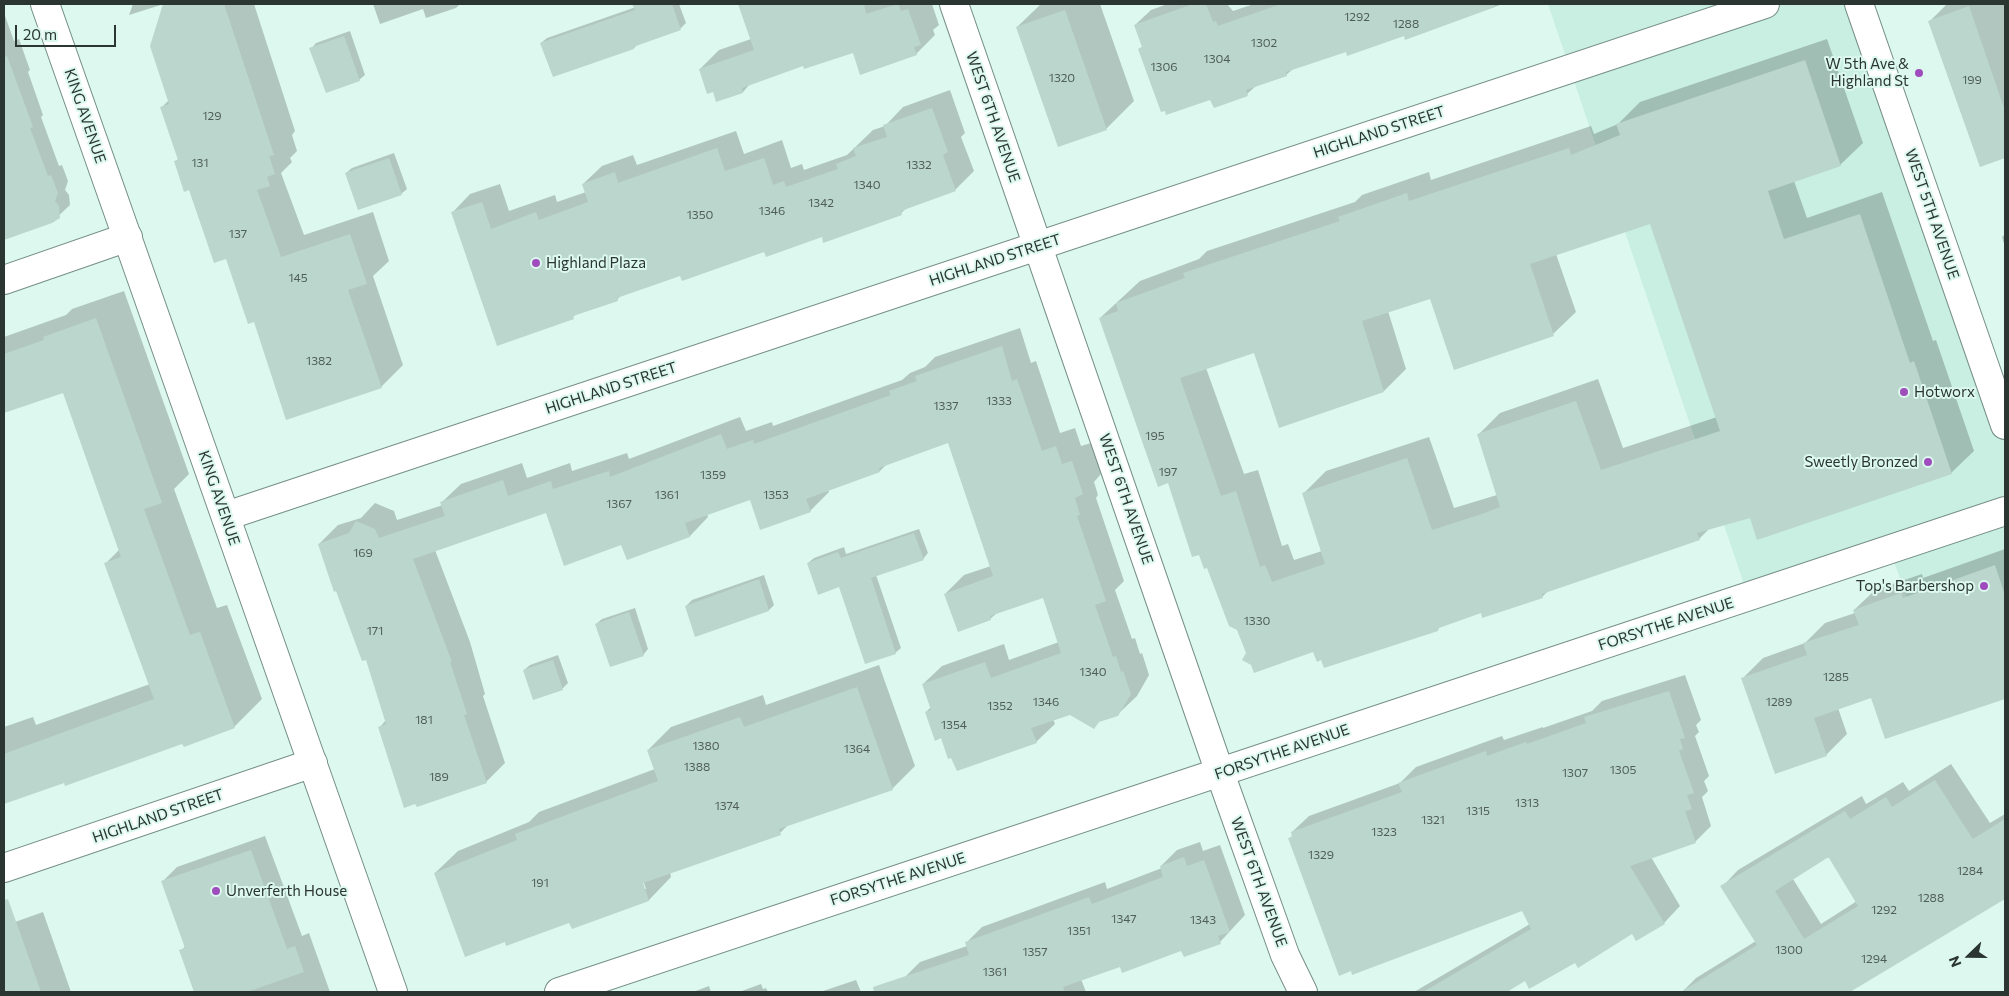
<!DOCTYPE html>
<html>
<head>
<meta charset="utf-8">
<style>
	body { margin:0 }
	#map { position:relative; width:2009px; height:996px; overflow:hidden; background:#dcf8ef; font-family:Commissioner,sans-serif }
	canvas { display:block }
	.frame { position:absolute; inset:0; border:5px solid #2b3633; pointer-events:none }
	.north { position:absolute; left:1944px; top:931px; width:50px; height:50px; -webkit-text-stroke:4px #dcf8ef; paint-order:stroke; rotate:248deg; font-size:14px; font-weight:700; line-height:20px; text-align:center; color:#2b3633 }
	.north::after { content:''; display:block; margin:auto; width:18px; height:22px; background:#2b3633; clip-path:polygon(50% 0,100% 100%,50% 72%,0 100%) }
	.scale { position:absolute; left:15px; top:25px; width:101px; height:22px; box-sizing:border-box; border:2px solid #2b3633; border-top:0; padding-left:6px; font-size:15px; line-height:18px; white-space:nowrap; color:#2b3633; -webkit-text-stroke:4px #dcf8ef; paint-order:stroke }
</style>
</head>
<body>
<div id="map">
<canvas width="2009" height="996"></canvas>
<div class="frame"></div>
<div class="north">N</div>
<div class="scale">20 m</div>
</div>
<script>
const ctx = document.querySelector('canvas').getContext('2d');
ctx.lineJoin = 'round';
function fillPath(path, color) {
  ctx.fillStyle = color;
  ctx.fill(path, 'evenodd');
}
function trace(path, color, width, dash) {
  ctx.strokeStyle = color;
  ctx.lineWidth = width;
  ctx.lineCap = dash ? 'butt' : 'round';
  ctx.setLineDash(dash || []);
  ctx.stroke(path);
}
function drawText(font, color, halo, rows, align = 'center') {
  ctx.font = font + ' Commissioner,sans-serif';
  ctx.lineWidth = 4;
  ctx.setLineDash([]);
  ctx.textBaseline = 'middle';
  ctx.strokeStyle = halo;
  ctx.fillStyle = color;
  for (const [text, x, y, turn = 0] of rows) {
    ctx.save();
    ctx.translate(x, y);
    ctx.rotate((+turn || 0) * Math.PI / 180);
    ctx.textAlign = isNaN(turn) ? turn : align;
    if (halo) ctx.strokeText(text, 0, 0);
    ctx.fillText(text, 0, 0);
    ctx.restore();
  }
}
fillPath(new Path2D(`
	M 1548,4 L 1859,4 L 1992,384 L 2005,380 L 2005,664 L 1938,688 L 1891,553 L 1748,596 Z`), '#c9eee2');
fillPath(new Path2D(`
	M 133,4 L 254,4 L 295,131 L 292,135 L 297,151 L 290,158 L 292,162 L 281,173 L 304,235 L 373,212 L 389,261 L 373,276 L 403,365 L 381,387 L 254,321 L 227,257 L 176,161 L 179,158 L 162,107 L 169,100 L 151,46 L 164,4 L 129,15 Z
	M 373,4 L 460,4 L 456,8 L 426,18 L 423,9 L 380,24 Z
	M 639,4 L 679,4 L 686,23 L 681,28 L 638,44 L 634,48 L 541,43 L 547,38 L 636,7 Z
	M 739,4 L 932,4 L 939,25 L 933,30 L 935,35 L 916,54 L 854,51 L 804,65 L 750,84 L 743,92 L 714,90 L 700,69 L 719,50 L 751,39 Z
	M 1041,4 L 1100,4 L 1134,101 L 1106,129 L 1017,27 Z
	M 1168,4 L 1227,4 L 1233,11 L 1254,4 L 1503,4 L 1406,38 L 1405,35 L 1347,50 L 1293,69 L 1286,75 L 1257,85 L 1247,94 L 1211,98 L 1166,109 L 1139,49 L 1143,46 L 1135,25 L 1151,10 Z
	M 1947,4 L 2005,5 L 2005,157 L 1980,166 L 1930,21 Z
	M 4,13 L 14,41 L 19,39 L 30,70 L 28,72 L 43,115 L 41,117 L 59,166 L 62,165 L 68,181 L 65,190 L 69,195 L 70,205 L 52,222 L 4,238 Z
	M 350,31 L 365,75 L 359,80 L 311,49 L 316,43 Z
	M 1827,39 L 1863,143 L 1840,165 L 1794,181 L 1807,218 L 1882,192 L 1933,341 L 1936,340 L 1974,451 L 1951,473 L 1750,516 L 1710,528 L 1699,539 L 1549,590 L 1542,597 L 1482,612 L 1322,658 L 1314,650 L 1247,653 L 1238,629 L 1169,481 L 1100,318 L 1140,281 L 1199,259 L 1207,251 L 1355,202 L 1362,195 L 1429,172 L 1431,180 L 1591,126 L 1594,134 L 1618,124 L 1640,102 ZM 1651,223 L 1717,417 L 1623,448 L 1598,379 L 1500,413 L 1478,435 L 1497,495 L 1454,508 L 1429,437 L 1326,471 L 1303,494 L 1322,551 L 1294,560 L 1288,544 L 1282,546 L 1258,470 L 1244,474 L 1206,368 L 1255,351 L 1384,391 L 1406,369 L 1388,311 L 1431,297 L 1553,334 L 1576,312 L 1556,254 Z
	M 950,90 L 965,133 L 961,137 L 974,171 L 955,190 L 908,207 L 901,213 L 681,274 L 621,295 L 617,300 L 577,313 L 573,317 L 452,213 L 470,194 L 500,184 L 509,211 L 555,195 L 557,202 L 586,192 L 583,184 L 602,166 L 633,155 L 637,165 L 736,131 L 744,154 L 782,140 L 791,168 L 802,164 L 804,170 L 847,155 L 873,130 L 885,126 L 903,107 Z
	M 394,153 L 407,189 L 401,194 L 346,173 L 352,168 Z
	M 2005,234 L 2005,247 L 2002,237 Z
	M 124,291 L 189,474 L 174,489 L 217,608 L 227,605 L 262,699 L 234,727 L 183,742 L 4,803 L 4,727 L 33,717 L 36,725 L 150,684 L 106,563 L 120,549 L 64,392 L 4,412 L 4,337 L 66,315 L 72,309 Z
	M 1020,328 L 1031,363 L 1036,361 L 1060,433 L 1075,428 L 1081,446 L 1091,443 L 1101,474 L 1094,482 L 1098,495 L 1096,498 L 1124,581 L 1115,590 L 1132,639 L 1135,638 L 1140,654 L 1142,653 L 1149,675 L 1137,696 L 1117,715 L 1070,713 L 1053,719 L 1055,724 L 1036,742 L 942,736 L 926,712 L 931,707 L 923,684 L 942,666 L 1004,644 L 1009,660 L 1059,642 L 1044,596 L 997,613 L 990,619 L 945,594 L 964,575 L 991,566 L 949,442 L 888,463 L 880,471 L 828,490 L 829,492 L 810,511 L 750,498 L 707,514 L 708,517 L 690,536 L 628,559 L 622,544 L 547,511 L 435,550 L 470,642 L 485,694 L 483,696 L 505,763 L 486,782 L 380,727 L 386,720 L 367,658 L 319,544 L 338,525 L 361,518 L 375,503 L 394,511 L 397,520 L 443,505 L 442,502 L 461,484 L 522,463 L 527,478 L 570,463 L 572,471 L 627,453 L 629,459 L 740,417 L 746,431 L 772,422 L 773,426 L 902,380 L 910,373 L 925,367 L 935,357 Z
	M 919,529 L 928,553 L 923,559 L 876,575 L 901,648 L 895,653 L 840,586 L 808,563 L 814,558 L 844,547 L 846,554 Z
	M 2005,549 L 2005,698 L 1886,738 L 1872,697 L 1838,708 L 1847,734 L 1826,755 L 1743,678 L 1763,658 L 1805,643 L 1825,623 L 1855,613 L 1854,610 L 1875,590 L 1922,574 L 1923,578 Z
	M 764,575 L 774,605 L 769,610 L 696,635 L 686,606 L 692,600 Z
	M 635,608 L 648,649 L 643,655 L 596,624 L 602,619 Z
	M 558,655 L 568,683 L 562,689 L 524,670 L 530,665 Z
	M 879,665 L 915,766 L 892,789 L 789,824 L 780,833 L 670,872 L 671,877 L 649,900 L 572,928 L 570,921 L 505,941 L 435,873 L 458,851 L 529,822 L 539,812 L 655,769 L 648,750 L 671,727 L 763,695 L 766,705 ZM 642,877 L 646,889 L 644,889 Z
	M 1685,675 L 1701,720 L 1696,725 L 1699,732 L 1695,736 L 1709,776 L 1704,781 L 1708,791 L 1702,797 L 1711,826 L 1695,842 L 1651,857 L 1680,906 L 1664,923 L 1633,932 L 1575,961 L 1526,979 L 1504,992 L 1414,992 L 1530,924 L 1523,910 L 1290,838 L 1293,835 L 1292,832 L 1309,816 L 1400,783 L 1416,767 L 1502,736 L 1504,740 L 1543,727 L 1543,728 L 1592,711 L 1602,701 Z
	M 1951,764 L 1990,823 L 2005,814 L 2005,897 L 1847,992 L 1682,992 L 1696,978 L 1756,941 L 1722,887 L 1738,870 L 1862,796 L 1866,804 L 1903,782 L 1909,791 ZM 1829,856 L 1857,901 L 1821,924 L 1793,879 Z
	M 265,836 L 302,936 L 309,933 L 330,992 L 202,992 L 181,951 L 186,945 L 163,881 L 177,867 Z
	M 1200,842 L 1203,851 L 1220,845 L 1245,915 L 1220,942 L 1182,949 L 1121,965 L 1081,979 L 1086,992 L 909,992 L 904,978 L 920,962 L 967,946 L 966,943 L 982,927 L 1105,882 L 1107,889 L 1162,868 L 1161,866 L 1177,850 Z
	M 43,912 L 71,992 L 4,992 L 4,926 Z
	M 856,980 L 861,992 L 820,992 Z
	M 761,984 L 763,989 L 766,988 L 768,992 L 739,992 Z
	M 709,986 L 711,992 L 693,992 Z`), '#0003');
fillPath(new Path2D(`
	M 163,4 L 224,4 L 274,155 L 269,156 L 275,174 L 267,177 L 270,186 L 257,190 L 281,257 L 350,234 L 367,284 L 348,290 L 382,388 L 286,420 L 254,322 L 248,324 L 226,259 L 214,263 L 189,190 L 184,192 L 174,161 L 178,160 L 160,107 L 169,104 L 150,46 Z
	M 632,4 L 672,4 L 681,30 L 633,47 L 634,49 L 553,77 L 540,43 L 635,10 Z
	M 738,4 L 864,4 L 866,14 L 898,4 L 901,11 L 908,9 L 921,45 L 914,47 L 917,55 L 860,75 L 853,53 L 804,69 L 803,66 L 742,88 L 743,93 L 716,102 L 713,92 L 707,94 L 699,69 L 754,50 Z
	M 1193,4 L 1206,4 L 1213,22 L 1216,21 L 1218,26 L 1281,4 L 1494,4 L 1495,7 L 1405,40 L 1404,36 L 1347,56 L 1346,52 L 1286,72 L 1287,76 L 1246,90 L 1248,96 L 1214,108 L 1210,100 L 1166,115 L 1165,111 L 1161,112 L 1138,49 L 1142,47 L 1134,25 Z
	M 1969,6 L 2005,111 L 2005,158 L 1980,167 L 1928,21 Z
	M 1065,10 L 1107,130 L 1058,147 L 1016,27 Z
	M 344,36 L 360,81 L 326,93 L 309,48 Z
	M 7,56 L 33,127 L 30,128 L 48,176 L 51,175 L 58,193 L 55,201 L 59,206 L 60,218 L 52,223 L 4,240 L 4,57 Z
	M 1805,60 L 1841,166 L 1768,191 L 1784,239 L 1860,214 L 1910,363 L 1914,361 L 1952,474 L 1757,540 L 1750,518 L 1697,533 L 1700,540 L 1542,594 L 1543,598 L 1482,618 L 1481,613 L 1439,628 L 1438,631 L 1324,668 L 1321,660 L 1317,662 L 1313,652 L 1254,673 L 1251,665 L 1242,660 L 1246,653 L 1237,630 L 1229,626 L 1207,568 L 1204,569 L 1199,555 L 1192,557 L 1168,483 L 1158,487 L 1099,318 L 1118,311 L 1116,303 L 1185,278 L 1183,273 L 1340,221 L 1338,217 L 1407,193 L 1409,201 L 1569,148 L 1571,155 L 1620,135 L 1616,124 ZM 1650,224 L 1720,431 L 1601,470 L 1576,401 L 1477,434 L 1500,507 L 1485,513 L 1432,530 L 1407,458 L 1302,493 L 1325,564 L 1272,582 L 1265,565 L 1260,567 L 1236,491 L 1221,496 L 1180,378 L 1254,353 L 1279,428 L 1384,392 L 1362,321 L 1430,299 L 1454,370 L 1554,336 L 1530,264 Z
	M 932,108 L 948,152 L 943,155 L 956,191 L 901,211 L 902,215 L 823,243 L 822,237 L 766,257 L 764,252 L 682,281 L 680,276 L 617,298 L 618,301 L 573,316 L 574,319 L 497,346 L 451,212 L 482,202 L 491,229 L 536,212 L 539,220 L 588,202 L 582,184 L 615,172 L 618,183 L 717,148 L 725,171 L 764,158 L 773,185 L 784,181 L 786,187 L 838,169 L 836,164 L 856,156 L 853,148 L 887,137 L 883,125 Z
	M 389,158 L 402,195 L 358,210 L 345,173 Z
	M 96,318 L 162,503 L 144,509 L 190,635 L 200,632 L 235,728 L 184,747 L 182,744 L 65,786 L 64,783 L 4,804 L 4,754 L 154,699 L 104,563 L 121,557 L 63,393 L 4,413 L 4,354 L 44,340 L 43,337 Z
	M 1002,346 L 1012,381 L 1017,379 L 1042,451 L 1056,446 L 1062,464 L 1072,461 L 1083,494 L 1075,498 L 1080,515 L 1077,516 L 1106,601 L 1095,605 L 1113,657 L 1116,656 L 1121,672 L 1123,671 L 1131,694 L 1118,716 L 1099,722 L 1094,729 L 1070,715 L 1031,728 L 1037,743 L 957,771 L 951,758 L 948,759 L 941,738 L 935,741 L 925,712 L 931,710 L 922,684 L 985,662 L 991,678 L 1061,653 L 1043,598 L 990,616 L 991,620 L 958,632 L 944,594 L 993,576 L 948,443 L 879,468 L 880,472 L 806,499 L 811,512 L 760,530 L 750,500 L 685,523 L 690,537 L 627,560 L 621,545 L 564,566 L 546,513 L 413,559 L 452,662 L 450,662 L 467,714 L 464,715 L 487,783 L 417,807 L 415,804 L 404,808 L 378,727 L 386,724 L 366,660 L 362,661 L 336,591 L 334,592 L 318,544 L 349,533 L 356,521 L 375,529 L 379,538 L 445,516 L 440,502 L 503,480 L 508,496 L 551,481 L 553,489 L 609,471 L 610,477 L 721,434 L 727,449 L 753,440 L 754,444 L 891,395 L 889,391 L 917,381 L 915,376 Z
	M 914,533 L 924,560 L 871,578 L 896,654 L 865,664 L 839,587 L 818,595 L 807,563 L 838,552 L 841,558 Z
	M 1995,565 L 2005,595 L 2005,699 L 1885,739 L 1871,698 L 1814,718 L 1827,756 L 1775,774 L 1741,678 L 1807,655 L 1803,643 L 1859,625 L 1853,610 L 1901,593 L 1903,598 Z
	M 759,579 L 769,611 L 695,637 L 685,606 Z
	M 629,612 L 644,656 L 610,667 L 595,624 Z
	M 553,660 L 563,690 L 533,700 L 523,670 Z
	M 857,687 L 893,790 L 779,829 L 781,835 L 643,883 L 649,901 L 572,929 L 569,923 L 506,946 L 505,942 L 465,957 L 434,873 L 517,840 L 515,834 L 658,781 L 647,750 L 740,717 L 744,727 Z
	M 1669,691 L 1685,738 L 1680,739 L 1683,749 L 1679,751 L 1694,793 L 1687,795 L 1692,809 L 1685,811 L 1696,843 L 1630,866 L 1665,924 L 1636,941 L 1632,934 L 1578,968 L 1575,963 L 1529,989 L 1525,981 L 1507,992 L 1423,992 L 1531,929 L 1522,911 L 1352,975 L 1351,971 L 1339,976 L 1288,838 L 1292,837 L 1291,832 L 1402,792 L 1398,783 L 1486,751 L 1487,756 L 1526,742 L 1527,744 L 1586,723 L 1584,717 Z
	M 1935,780 L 1972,838 L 1973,839 L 2005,819 L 2005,899 L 1850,992 L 1681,992 L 1757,945 L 1720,886 L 1845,811 L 1850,819 L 1886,797 L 1892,807 ZM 1827,858 L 1829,858 L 1858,906 L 1804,939 L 1775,891 Z
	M 251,850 L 287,949 L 295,946 L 304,972 L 247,992 L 194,992 L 179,950 L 185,948 L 161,881 Z
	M 1184,857 L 1187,866 L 1204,860 L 1230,932 L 1218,936 L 1221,944 L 1184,957 L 1181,951 L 1122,973 L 1120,967 L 1063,987 L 1065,992 L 874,992 L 873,987 L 969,955 L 965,942 L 1089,897 L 1092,904 L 1163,877 L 1160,866 Z
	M 8,899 L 41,992 L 4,992 L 4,900 Z`), '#bbd6cd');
const street = new Path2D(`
	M 954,4 L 1220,773 L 1285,955 L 1303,992
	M 4,280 L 128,237
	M 226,516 L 1765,4
	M 4,868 L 313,763
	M 559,992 L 2005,511`);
const secondary = new Path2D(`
	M 45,4 L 393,992
	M 1859,4 L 2005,425`);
trace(street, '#768f87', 30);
trace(secondary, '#768f87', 30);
trace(street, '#fff', 28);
trace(secondary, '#fff', 28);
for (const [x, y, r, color] of [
	[1919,73,5,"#9f4dbd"],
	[536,263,5,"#9f4dbd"],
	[1904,392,5,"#9f4dbd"],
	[1928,462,5,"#9f4dbd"],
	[1984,586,5,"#9f4dbd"],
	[216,891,5,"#9f4dbd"]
]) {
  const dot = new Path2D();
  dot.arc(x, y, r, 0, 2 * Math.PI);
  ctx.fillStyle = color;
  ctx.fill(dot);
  trace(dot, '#dcf8ef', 2);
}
drawText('12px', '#4f5e5a', null, [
	["1292",1357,17],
	["1288",1406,24],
	["1302",1264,43],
	["1304",1217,59],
	["1306",1164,67],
	["1320",1062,78],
	["199",1972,80],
	["129",212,116],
	["131",200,163],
	["1332",919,165],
	["1340",867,185],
	["1342",821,203],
	["1346",772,211],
	["1350",700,215],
	["137",238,234],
	["145",298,278],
	["1382",319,361],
	["1333",999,401],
	["1337",946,406],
	["195",1155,436],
	["197",1168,472],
	["1359",713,475],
	["1361",667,495],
	["1353",776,495],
	["1367",619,504],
	["169",363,553],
	["1330",1257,621],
	["171",375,631],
	["1340",1093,672],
	["1285",1836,677],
	["1346",1046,702],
	["1289",1779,702],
	["1352",1000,706],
	["181",424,720],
	["1354",954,725],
	["1380",706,746],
	["1364",857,749],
	["1388",697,767],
	["1305",1623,770],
	["1307",1575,773],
	["189",439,777],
	["1313",1527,803],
	["1374",727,806],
	["1315",1478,811],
	["1321",1433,820],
	["1323",1384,832],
	["1329",1321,855],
	["1284",1970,871],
	["191",540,883],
	["1288",1931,898],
	["1292",1884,910],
	["1347",1124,919],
	["1343",1203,920],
	["1351",1079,931],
	["1300",1789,950],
	["1357",1035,952],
	["1294",1874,959],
	["1361",995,972]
]);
drawText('15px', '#2b3633', '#dcf8ef', [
	["W 5th Ave &",1909,64],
	["Highland St",1909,81],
	["Highland Plaza",546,263,"left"],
	["Hotworx",1914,392,"left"],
	["Sweetly Bronzed",1918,462],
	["Top's Barbershop",1974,586],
	["Unverferth House",226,891,"left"]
], 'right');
drawText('15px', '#2b3633', '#dcf8ef', [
	["KING AVENUE",85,116,71],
	["WEST 6TH AVENUE",993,117,71],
	["HIGHLAND STREET",1379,132,-18],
	["WEST 5TH AVENUE",1932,214,71],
	["HIGHLAND STREET",995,260,-18],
	["HIGHLAND STREET",611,388,-18],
	["KING AVENUE",219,498,71],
	["WEST 6TH AVENUE",1126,499,71],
	["FORSYTHE AVENUE",1666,624,-18],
	["FORSYTHE AVENUE",1282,752,-19],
	["HIGHLAND STREET",158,816,-19],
	["FORSYTHE AVENUE",898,879,-18],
	["WEST 6TH AVENUE",1259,882,70]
]);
</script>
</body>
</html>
